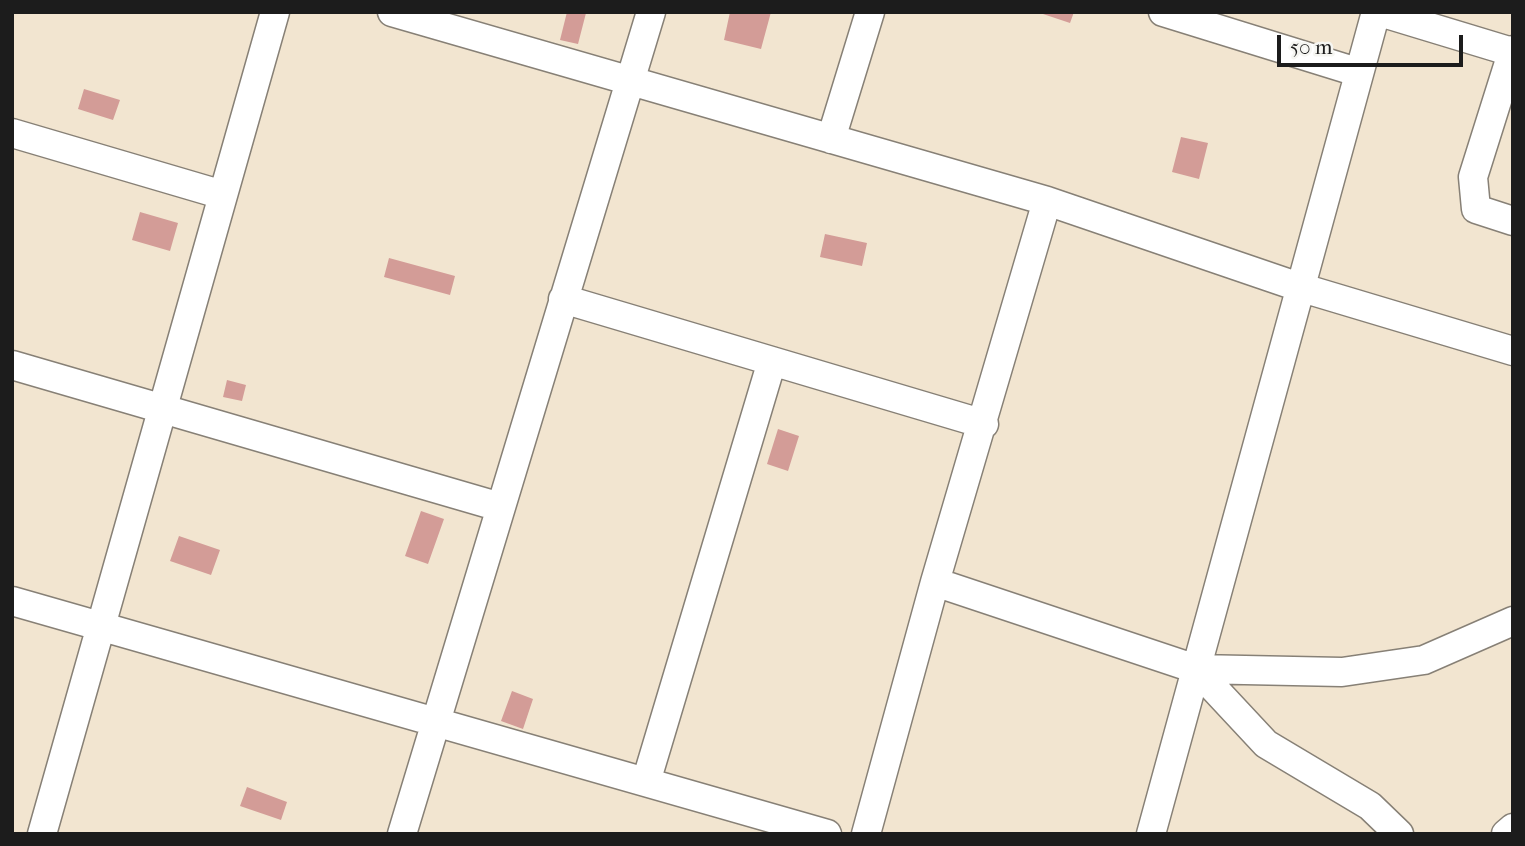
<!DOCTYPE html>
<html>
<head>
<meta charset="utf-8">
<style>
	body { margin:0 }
	#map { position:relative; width:1525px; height:846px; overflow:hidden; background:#f2e5d0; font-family:"IM FELL French Canon",serif }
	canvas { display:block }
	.frame { position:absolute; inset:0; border:14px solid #1c1c1c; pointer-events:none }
	.scale { position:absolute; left:1277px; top:35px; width:186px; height:32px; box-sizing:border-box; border:4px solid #1c1c1c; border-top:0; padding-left:9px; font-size:21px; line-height:24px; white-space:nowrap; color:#1c1c1c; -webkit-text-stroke:5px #f6f6f2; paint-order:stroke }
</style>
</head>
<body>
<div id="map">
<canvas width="1525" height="846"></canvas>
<div class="frame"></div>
<div class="scale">50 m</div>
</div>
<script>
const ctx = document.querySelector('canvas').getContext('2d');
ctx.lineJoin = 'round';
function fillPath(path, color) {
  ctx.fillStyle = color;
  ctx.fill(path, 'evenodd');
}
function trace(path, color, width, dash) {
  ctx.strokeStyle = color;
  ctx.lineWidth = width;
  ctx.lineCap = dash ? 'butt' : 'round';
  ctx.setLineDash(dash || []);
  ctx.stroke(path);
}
fillPath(new Path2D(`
	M 567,12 L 586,13 L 578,44 L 560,40 Z
	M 730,12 L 771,12 L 761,49 L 724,40 Z
	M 1037,12 L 1074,12 L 1070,23 Z
	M 84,89 L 120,100 L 113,120 L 78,109 Z
	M 1181,137 L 1208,143 L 1199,179 L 1172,172 Z
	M 140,212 L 178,223 L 170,251 L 132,240 Z
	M 825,234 L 867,243 L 862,266 L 820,257 Z
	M 389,258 L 455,276 L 450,295 L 384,277 Z
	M 227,380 L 246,385 L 242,401 L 223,397 Z
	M 778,429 L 799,436 L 788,471 L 767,464 Z
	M 421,511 L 444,519 L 428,564 L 405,556 Z
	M 179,536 L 220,550 L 211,575 L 170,561 Z
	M 512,691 L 533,699 L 523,729 L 501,721 Z
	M 247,787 L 287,802 L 281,820 L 240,806 Z`), '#d39c97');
const minor = new Path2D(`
	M 392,12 L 1047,201 L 1299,287 L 1513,351
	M 1163,12 L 1357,72
	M 1380,12 L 1512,52
	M 1513,50 L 1473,177 L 1476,209 L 1513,221
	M 12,133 L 223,195
	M 831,139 L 870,12
	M 563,299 L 984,424
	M 12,365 L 500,507
	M 935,582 L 1196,669 L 1342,672 L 1424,660 L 1513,621
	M 12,601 L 827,834
	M 1196,669 L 1266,744 L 1370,806 L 1399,834
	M 646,782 L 772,361
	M 42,834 L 275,12
	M 402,834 L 651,12
	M 866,834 L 935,582 L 1047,201
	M 1151,834 L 1376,12
	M 1506,834 L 1513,828`);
trace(minor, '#878076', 31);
trace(minor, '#fff', 28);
</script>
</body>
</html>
